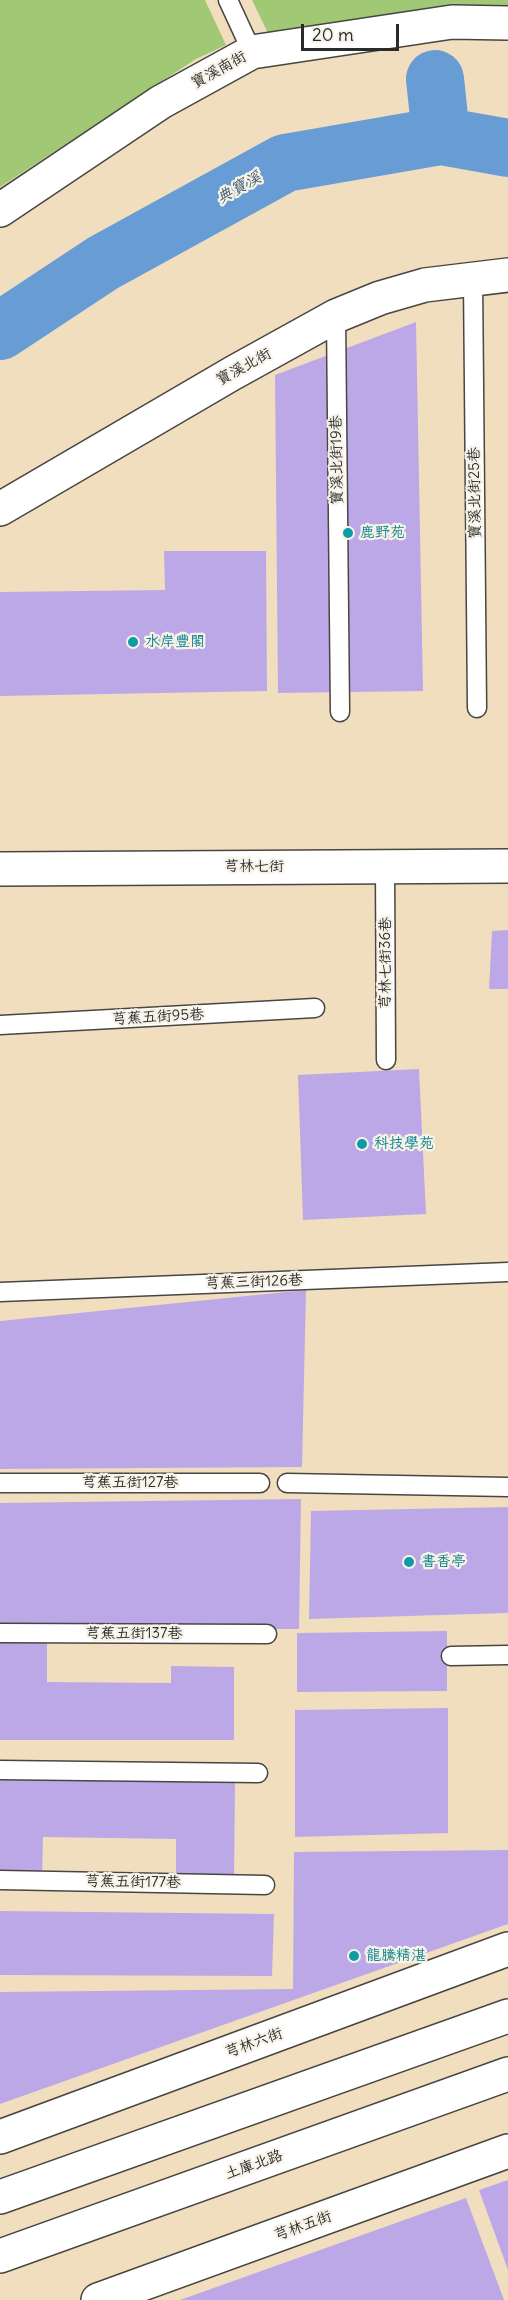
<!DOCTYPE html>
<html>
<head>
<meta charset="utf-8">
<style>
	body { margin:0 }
	#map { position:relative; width:508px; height:2300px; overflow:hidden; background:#f1debf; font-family:Delius,sans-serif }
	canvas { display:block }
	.scale { position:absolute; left:301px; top:24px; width:98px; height:27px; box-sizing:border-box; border:3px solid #2b2b2b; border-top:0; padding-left:8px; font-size:18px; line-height:21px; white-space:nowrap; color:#2b2b2b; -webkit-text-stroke:4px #f7f3e8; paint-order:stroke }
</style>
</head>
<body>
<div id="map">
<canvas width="508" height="2300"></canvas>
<div class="scale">20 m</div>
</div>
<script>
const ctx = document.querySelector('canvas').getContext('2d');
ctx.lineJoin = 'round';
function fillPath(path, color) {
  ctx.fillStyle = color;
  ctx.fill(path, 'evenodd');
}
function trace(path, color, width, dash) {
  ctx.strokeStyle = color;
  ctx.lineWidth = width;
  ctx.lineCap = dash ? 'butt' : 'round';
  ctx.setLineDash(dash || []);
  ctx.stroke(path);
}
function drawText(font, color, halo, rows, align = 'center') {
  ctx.font = font + ' Delius,"LXGW WenKai TC",sans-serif';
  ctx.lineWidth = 4.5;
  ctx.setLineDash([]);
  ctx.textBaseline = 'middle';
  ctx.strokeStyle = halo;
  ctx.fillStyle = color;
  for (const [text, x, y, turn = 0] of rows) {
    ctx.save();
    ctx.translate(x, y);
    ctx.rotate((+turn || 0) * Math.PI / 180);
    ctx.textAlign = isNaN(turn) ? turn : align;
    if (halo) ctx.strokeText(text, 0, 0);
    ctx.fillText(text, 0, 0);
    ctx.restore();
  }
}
fillPath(new Path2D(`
	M 0,0 L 205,0 L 226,45 L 196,59 L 0,187 Z
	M 252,0 L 508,0 L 508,9 L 279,56 Z`), '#a1c975');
trace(new Path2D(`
	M 435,79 L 441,136
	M 0,331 L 103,263 L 285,163 L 441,136 L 508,148`), '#679dd4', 58);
fillPath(new Path2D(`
	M 416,322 L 423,691 L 278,693 L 275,375 Z
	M 164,551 L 266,551 L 267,691 L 0,696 L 0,592 L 165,590 Z
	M 508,930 L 508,989 L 489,989 L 492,931 Z
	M 419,1069 L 426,1214 L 303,1220 L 298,1075 Z
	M 306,1290 L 302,1467 L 0,1469 L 0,1321 Z
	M 301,1499 L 299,1629 L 0,1629 L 0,1503 Z
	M 508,1507 L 508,1613 L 309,1619 L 311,1511 Z
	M 447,1631 L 447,1691 L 297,1692 L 297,1633 Z
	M 0,1639 L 47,1640 L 47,1682 L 171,1683 L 171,1666 L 234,1667 L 234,1740 L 0,1740 Z
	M 448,1708 L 448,1833 L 295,1837 L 295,1710 Z
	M 0,1778 L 235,1782 L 234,1882 L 176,1881 L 176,1839 L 43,1837 L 42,1879 L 0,1879 Z
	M 508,1850 L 508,1924 L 0,2104 L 0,1992 L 293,1989 L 294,1852 Z
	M 0,1911 L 274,1914 L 272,1976 L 0,1975 Z
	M 508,2180 L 508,2270 L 479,2190 Z
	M 466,2198 L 504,2300 L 180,2300 Z`), '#bda8e7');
const lane = new Path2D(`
	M 228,0 L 252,52
	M 473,279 L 477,708
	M 336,316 L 340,712
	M 385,867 L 386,1060
	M 0,1025 L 315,1008
	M 0,1292 L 508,1272
	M 0,1483 L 260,1483
	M 287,1483 L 508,1487
	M 0,1633 L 267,1634
	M 451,1656 L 508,1655
	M 0,1770 L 258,1773
	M 0,1880 L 265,1885`);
const street = new Path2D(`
	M 0,210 L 161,102 L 252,52 L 452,22 L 508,23
	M 0,509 L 233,373 L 336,316 L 380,298 L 425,285 L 508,275
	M 0,869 L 508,866
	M 0,2137 L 508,1949
	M 0,2197 L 508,2016
	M 0,2256 L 508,2074
	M 98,2300 L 508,2151`);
trace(lane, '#494641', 21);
trace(street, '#494641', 36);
trace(lane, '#fff', 18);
trace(street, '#fff', 33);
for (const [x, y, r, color] of [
	[348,533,6,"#0f9aa8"],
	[133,642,6,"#0f9aa8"],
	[362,1144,6,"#0f9aa8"],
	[409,1562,6,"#0f9aa8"],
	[354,1956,6,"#0f9aa8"]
]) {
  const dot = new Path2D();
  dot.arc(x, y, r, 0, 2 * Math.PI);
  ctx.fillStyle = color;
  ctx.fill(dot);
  trace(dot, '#f7f3e8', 2);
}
drawText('15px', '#2b2b2b', '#f7f3e8', [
	["寶溪南街",219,70,-29],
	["寶溪北街",244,367,-29],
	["寶溪北街19巷",337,460,-91],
	["寶溪北街25巷",475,493,-91],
	["芎林七街",254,867],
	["芎林七街36巷",386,963,-90],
	["芎蕉五街95巷",158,1017,-3],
	["芎蕉三街126巷",254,1282,-2],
	["芎蕉五街127巷",130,1483],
	["芎蕉五街137巷",134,1634],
	["芎蕉五街177巷",133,1882,1],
	["芎林六街",254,2043,-20],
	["土庫北路",254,2165,-20],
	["芎林五街",303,2226,-20]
]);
drawText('15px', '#0d838f', '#f7f3e8', [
	["鹿野苑",360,533],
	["水岸豐閣",145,642],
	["科技學苑",374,1144],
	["書香亭",421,1562],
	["龍騰精湛",366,1956]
], 'left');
drawText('italic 16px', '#43596f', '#f7f3e8', [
	["典寶溪",239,188,-29]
]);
</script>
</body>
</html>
